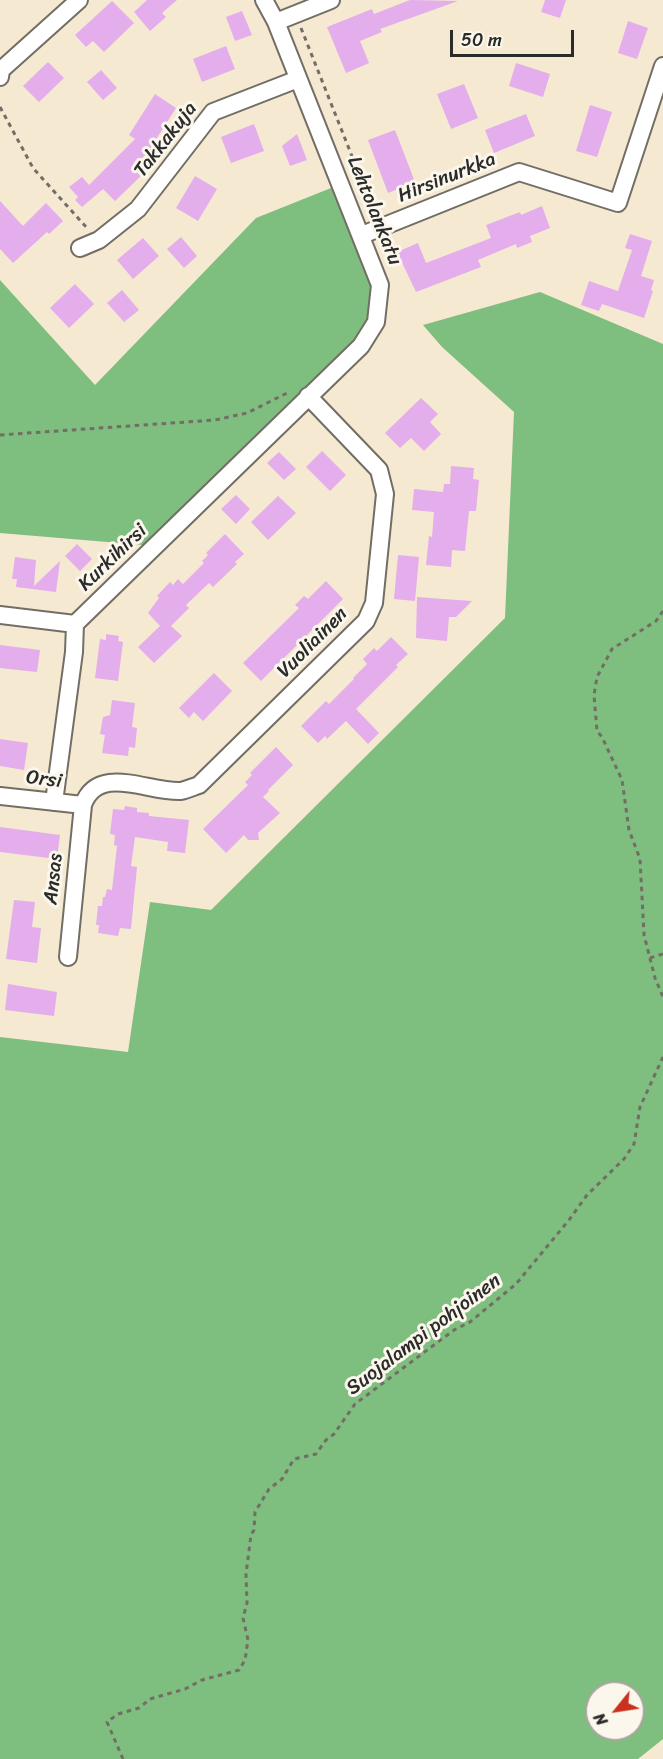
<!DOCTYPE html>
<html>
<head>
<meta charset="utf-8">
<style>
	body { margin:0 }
	#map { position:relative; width:663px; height:1759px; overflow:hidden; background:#f5e9d2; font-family:Sriracha,sans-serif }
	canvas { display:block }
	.north { position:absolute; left:585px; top:1681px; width:60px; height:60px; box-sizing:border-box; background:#fbf7ec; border:2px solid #a8a59f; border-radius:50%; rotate:240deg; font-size:16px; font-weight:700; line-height:24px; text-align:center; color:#2b2b2b }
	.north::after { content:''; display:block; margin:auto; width:21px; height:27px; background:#c8321e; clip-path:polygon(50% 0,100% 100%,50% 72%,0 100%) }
	.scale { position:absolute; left:450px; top:30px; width:124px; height:27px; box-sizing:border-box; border:3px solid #2b2b2b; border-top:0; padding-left:8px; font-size:18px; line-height:21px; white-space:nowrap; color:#2b2b2b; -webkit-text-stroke:4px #fbf7ec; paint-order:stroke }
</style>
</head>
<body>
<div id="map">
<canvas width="663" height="1759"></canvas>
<div class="north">N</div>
<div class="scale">50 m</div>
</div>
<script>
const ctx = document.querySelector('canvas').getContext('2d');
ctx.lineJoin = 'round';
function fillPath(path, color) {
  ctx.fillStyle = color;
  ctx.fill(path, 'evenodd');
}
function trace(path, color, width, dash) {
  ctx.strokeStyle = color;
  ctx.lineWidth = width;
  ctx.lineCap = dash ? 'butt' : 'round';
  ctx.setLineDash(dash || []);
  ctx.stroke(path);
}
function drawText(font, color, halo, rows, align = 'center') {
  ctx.font = font + ' Sriracha,sans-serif';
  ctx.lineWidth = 6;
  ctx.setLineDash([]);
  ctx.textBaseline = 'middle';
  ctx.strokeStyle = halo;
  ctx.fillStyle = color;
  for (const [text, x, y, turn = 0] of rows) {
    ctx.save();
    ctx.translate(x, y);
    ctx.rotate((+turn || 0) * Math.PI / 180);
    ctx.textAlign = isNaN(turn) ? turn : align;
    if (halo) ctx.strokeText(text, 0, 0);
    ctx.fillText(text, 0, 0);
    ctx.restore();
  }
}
fillPath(new Path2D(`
	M 341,184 L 380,285 L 376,322 L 155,546 L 0,533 L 0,280 L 95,385 L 256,218 Z
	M 540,292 L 663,344 L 663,1739 L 638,1759 L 0,1759 L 0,1037 L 128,1052 L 150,902 L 211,910 L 505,618 L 514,412 L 442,347 L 423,325 ZM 597,1693 L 633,1693 L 633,1729 L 597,1729 Z`), '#7ebe7e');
fillPath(new Path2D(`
	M 147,0 L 177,0 L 162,13 L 166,17 L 150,31 L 134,12 Z
	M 410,0 L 458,1 L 380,29 L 382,32 L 360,41 L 369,63 L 346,73 L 327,27 L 372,9 L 374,14 Z
	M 545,0 L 566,0 L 560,18 L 541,12 Z
	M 112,1 L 134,23 L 104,52 L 93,41 L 86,47 L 75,35 Z
	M 242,11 L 252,35 L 235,41 L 226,17 Z
	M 628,21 L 648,28 L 637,59 L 618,53 Z
	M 226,46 L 235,69 L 202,82 L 193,59 Z
	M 48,62 L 64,78 L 39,102 L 23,86 Z
	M 516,63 L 550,74 L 543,97 L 509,86 Z
	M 101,70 L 117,88 L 103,100 L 87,82 Z
	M 464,84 L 478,118 L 451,129 L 437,94 Z
	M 155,94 L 176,108 L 139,166 L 145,172 L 115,201 L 103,189 L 82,207 L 75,200 L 78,197 L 69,187 L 82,177 L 89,185 L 135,139 L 129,135 Z
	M 590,105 L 612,112 L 597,157 L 576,151 Z
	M 526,114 L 535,136 L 494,153 L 485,130 Z
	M 254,124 L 264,151 L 231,163 L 221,137 Z
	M 395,130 L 415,182 L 388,193 L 368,140 Z
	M 297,134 L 307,160 L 290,166 L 282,146 Z
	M 195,176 L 217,189 L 198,221 L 176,208 Z
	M 0,201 L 23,226 L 46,203 L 63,221 L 49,234 L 47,232 L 13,263 L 0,249 Z
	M 542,206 L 550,228 L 530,236 L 532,242 L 517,248 L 516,244 L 478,260 L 481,267 L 416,292 L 397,252 L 418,243 L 426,263 L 491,238 L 486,225 L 520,212 L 521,215 Z
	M 630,234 L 652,241 L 641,276 L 654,280 L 651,290 L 653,291 L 644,318 L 602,304 L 599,311 L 581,305 L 589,281 L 618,291 L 632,250 L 625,248 Z
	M 181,237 L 197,256 L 184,268 L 167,249 Z
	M 143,238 L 159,256 L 133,279 L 117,260 Z
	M 75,284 L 94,304 L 69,328 L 50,308 Z
	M 122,290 L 139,310 L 124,322 L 107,303 Z
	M 421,398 L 438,414 L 430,422 L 441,434 L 424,451 L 411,438 L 400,448 L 385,433 Z
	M 322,451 L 346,475 L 330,491 L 306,467 Z
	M 279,452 L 296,469 L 284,480 L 267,463 Z
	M 451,466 L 474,468 L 473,479 L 479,480 L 476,511 L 469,511 L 465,551 L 452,550 L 451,567 L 426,565 L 429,536 L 432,537 L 434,512 L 412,510 L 414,489 L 443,492 L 444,484 L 450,484 Z
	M 236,495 L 250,509 L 236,524 L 221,509 Z
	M 278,496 L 296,513 L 268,540 L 251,522 Z
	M 225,534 L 244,554 L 235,562 L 237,564 L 213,587 L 209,583 L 186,605 L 189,608 L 171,626 L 182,636 L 154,663 L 138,647 L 160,626 L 148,613 L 159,598 L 157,596 L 170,582 L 173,585 L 178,579 L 183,584 L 204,563 L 202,561 L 208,555 L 206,553 Z
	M 77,544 L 92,559 L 80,571 L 65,556 Z
	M 398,555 L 419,557 L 415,601 L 394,599 Z
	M 15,557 L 36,560 L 34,586 L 60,561 L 56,592 L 16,587 L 17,579 L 12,579 Z
	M 326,581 L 343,599 L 261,681 L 243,663 L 299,608 L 295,605 L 304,596 L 308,599 Z
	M 417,597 L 443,599 L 472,601 L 456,617 L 449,617 L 447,641 L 436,640 L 416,638 Z
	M 106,634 L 119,636 L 118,641 L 123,642 L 118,681 L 95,678 L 100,639 L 106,640 Z
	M 391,637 L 408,654 L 396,665 L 398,667 L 356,709 L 379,733 L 368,744 L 346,721 L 327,739 L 325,736 L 318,743 L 301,726 L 326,701 L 329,704 L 354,679 L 353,678 L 367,664 L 363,659 L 374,648 L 377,651 Z
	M 0,645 L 40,650 L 37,672 L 0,668 Z
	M 214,673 L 232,691 L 203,721 L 194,712 L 189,718 L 179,708 Z
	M 112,700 L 135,703 L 132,727 L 137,728 L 135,748 L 129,747 L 128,756 L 102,753 L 105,735 L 100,734 L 103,717 L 110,715 Z
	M 0,739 L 28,743 L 24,770 L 0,766 Z
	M 276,747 L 293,765 L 268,790 L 269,791 L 263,797 L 280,813 L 258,833 L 259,840 L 248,840 L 244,835 L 226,853 L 203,829 L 248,785 L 245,782 L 252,775 L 250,773 Z
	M 125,806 L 137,808 L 137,812 L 149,813 L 149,816 L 189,820 L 185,853 L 167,851 L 168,842 L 135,837 L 131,866 L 137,867 L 131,929 L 120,928 L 118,936 L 98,933 L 99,925 L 96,925 L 98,906 L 102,906 L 103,897 L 105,897 L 107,889 L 112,890 L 117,846 L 114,845 L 115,835 L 110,834 L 113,809 L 124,810 Z
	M 0,827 L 60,835 L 57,859 L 0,852 Z
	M 14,900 L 35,902 L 32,927 L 41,928 L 37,963 L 6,959 Z
	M 8,984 L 57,992 L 54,1016 L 5,1010 Z`), '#e3aeeb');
const street = new Path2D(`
	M 276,22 L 331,0
	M 0,77 L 1,70 L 79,0
	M 362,235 L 519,172 L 618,203 L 663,66
	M 80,248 L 99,240 L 138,209 L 213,112 L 298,79
	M 0,615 L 75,624
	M 0,796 L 83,805
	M 54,802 L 74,652 L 75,624 L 361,346 L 376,322 L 380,285 L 276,22 L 264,0
	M 68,957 L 83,805 C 98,763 149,793 181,791 C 186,790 193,787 199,785 L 366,621 L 374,603 L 385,494 L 379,470 L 308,396`);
trace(street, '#726e65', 20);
trace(new Path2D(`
	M 301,28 L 375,214
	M 0,107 L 33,168 L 87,228
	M 0,435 L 215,420 L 247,413 L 289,392
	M 663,611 L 656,621 L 612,649 L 597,677 L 594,695 L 597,731 L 602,737 L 622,780 L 629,830 L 640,859 L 644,935 L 655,978 L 663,997
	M 650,958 L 663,954
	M 123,1759 L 107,1722 L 118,1714 L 139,1708 L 150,1699 L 185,1689 L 202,1680 L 239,1670 L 245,1660 L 248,1640 L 243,1618 L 247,1603 L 246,1574 L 251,1535 L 254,1530 L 255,1512 L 269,1489 L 282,1479 L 294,1459 L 316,1454 L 326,1440 L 334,1434 L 355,1404 L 454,1330 L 470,1322 L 516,1284 L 569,1220 L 587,1195 L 624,1159 L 634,1144 L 640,1107 L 663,1057`), '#726e65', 3, [4.5, 4.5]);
trace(street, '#fff', 16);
drawText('20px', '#2b2b2b', '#fbf7ec', [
	["Takkakuja",166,140,-52],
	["Hirsinurkka",447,178,-22],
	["Lehtolankatu",374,211,68],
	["Kurkihirsi",113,558,-44],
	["Vuoliainen",313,643,-45],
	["Orsi",44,780,7],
	["Ansas",54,879,-84],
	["Suojalampi pohjoinen",424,1335,-37]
]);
</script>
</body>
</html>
